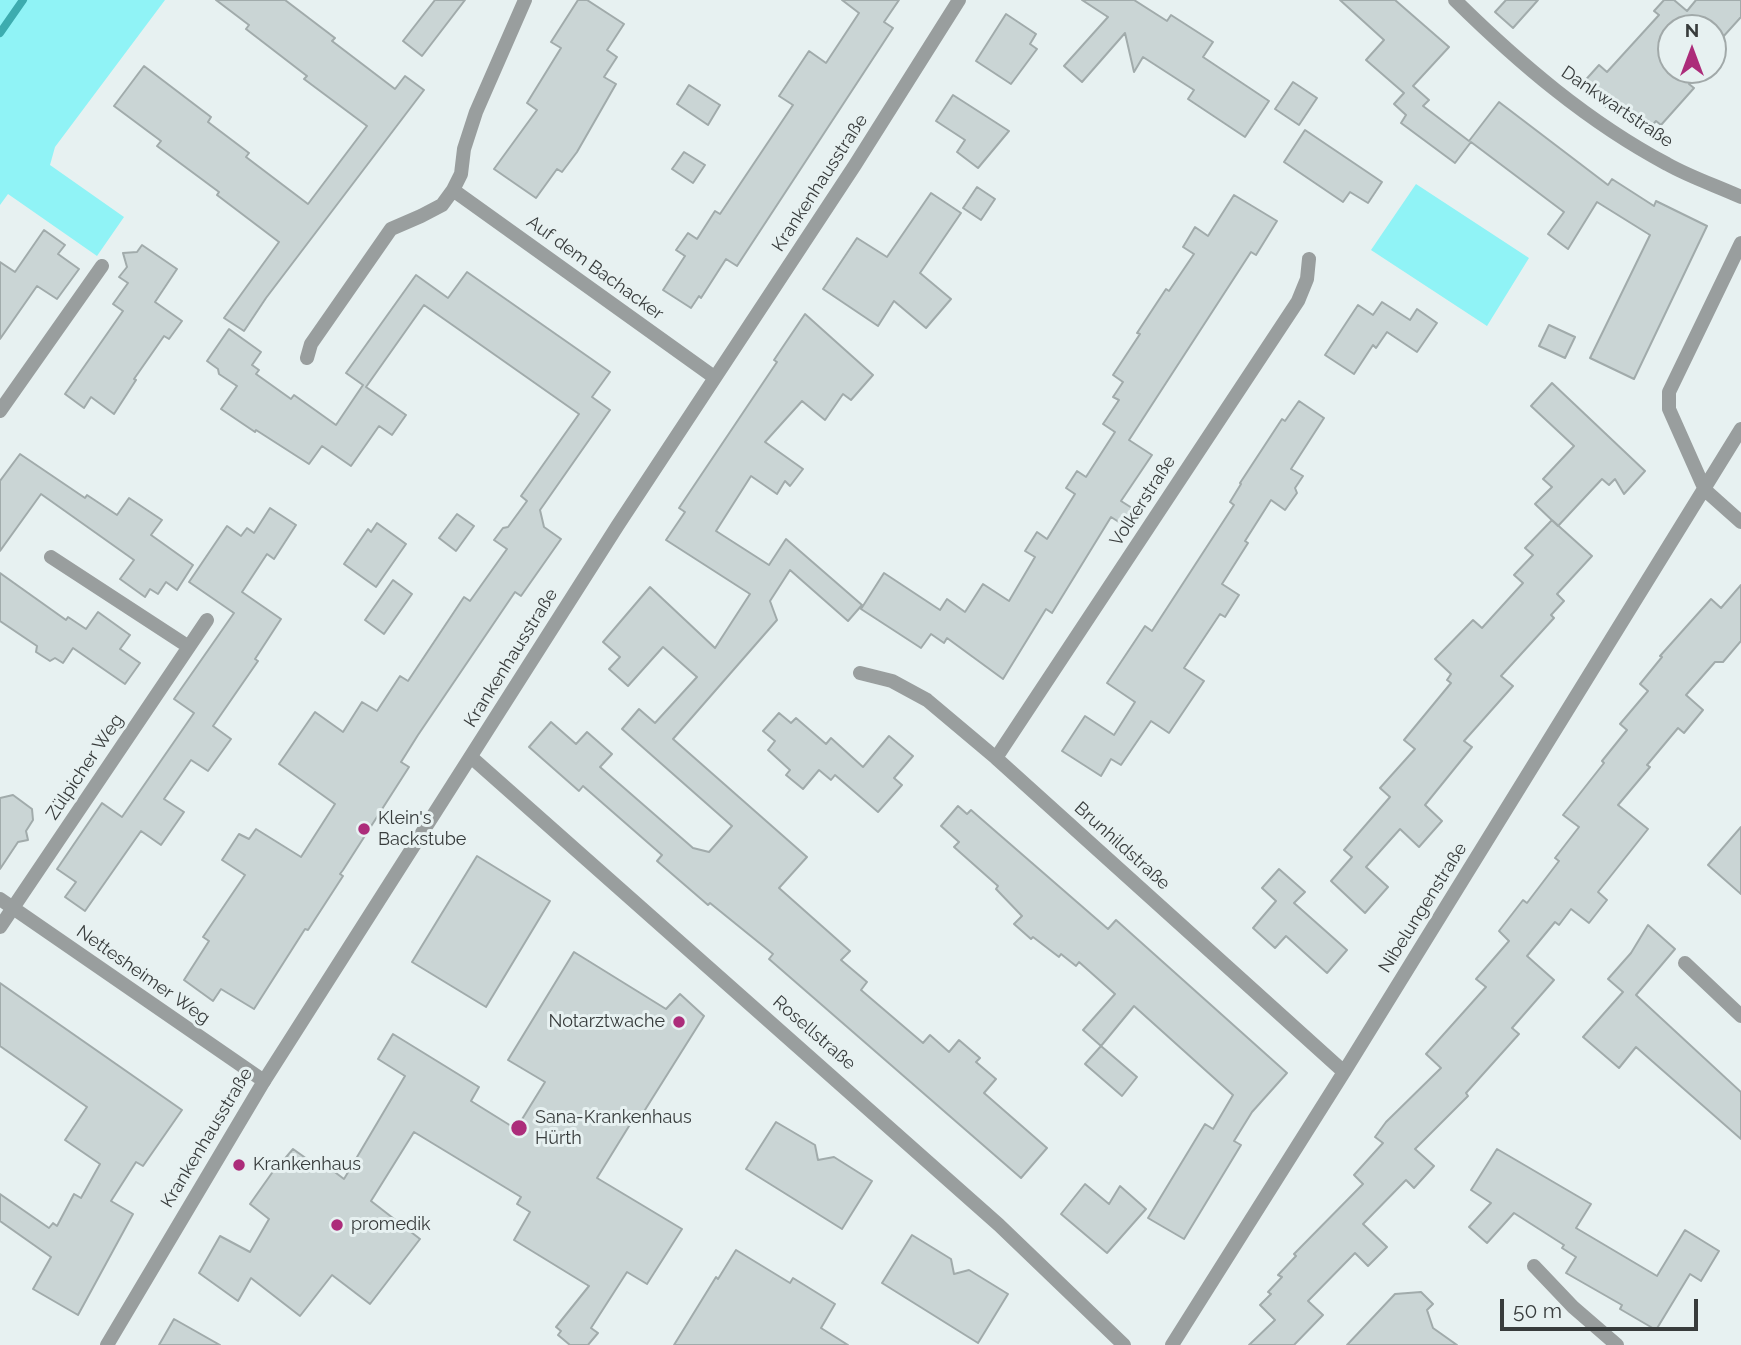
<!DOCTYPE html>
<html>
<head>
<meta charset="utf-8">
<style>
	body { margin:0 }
	#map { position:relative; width:1741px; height:1345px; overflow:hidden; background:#e7f1f1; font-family:Raleway,sans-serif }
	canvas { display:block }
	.north { position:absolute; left:1657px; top:14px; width:70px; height:70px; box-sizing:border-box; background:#e7f1f1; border:2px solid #a1a9a9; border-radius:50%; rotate:0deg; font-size:19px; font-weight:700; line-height:28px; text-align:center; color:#383c3c }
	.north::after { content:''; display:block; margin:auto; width:24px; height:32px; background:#ac2c7a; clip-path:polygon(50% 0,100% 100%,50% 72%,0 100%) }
	.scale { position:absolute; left:1500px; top:1299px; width:198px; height:32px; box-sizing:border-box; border:4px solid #383c3c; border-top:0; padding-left:9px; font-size:21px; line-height:24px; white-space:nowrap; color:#383c3c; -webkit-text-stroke:5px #e7f1f1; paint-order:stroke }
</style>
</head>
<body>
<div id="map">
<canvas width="1741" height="1345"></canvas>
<div class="north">N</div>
<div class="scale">50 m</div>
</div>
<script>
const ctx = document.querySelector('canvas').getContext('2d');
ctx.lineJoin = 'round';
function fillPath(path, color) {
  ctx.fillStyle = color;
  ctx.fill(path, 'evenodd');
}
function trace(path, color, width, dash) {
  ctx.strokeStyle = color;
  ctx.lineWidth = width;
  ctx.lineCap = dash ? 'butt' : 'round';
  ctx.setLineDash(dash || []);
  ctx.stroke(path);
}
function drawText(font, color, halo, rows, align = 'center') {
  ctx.font = font + ' Raleway,sans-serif';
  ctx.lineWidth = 6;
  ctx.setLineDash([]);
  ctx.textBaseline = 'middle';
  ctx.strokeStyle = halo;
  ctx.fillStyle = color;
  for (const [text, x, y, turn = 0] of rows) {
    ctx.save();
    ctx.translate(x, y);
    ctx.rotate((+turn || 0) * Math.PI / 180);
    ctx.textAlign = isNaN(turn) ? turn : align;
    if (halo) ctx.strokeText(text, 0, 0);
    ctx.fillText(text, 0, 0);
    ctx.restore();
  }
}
fillPath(new Path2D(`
	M 0,0 L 165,0 L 55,147 L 50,165 L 124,217 L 97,256 L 8,194 L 0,205 Z
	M 1416,184 L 1529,258 L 1487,326 L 1371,250 Z`), '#90f3f6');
trace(new Path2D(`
	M 0,33 L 23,0`), '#3dacaf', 8);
const building = new Path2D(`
	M 216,0 L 285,0 L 335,38 L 332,41 L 395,89 L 405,76 L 424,90 L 266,298 L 244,331 L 224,318 L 279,242 L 217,195 L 219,192 L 157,146 L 161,141 L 114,106 L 144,66 L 211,117 L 208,122 L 249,153 L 246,157 L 308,204 L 367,126 L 304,79 L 307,76 L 246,29 L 249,25 Z
	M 435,0 L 465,0 L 422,56 L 403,41 Z
	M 578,0 L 587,0 L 624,24 L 607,50 L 617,57 L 604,77 L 616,84 L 577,152 L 562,172 L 557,169 L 536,198 L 494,169 L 537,110 L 527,103 L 561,48 L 551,42 Z
	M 842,0 L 899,0 L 884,22 L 893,28 L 737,266 L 726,259 L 701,298 L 699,296 L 691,308 L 663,290 L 685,256 L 676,250 L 688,233 L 697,239 L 715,211 L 720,214 L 793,105 L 779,96 L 809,51 L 826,63 L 859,13 Z
	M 1082,0 L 1134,0 L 1167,21 L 1171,15 L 1213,42 L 1203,57 L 1269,101 L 1245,137 L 1188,99 L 1194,90 L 1143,57 L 1134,72 L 1125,33 L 1082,82 L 1064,66 L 1108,17 Z
	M 1340,0 L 1395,0 L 1449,47 L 1413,86 L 1429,100 L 1423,106 L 1469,141 L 1499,102 L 1608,185 L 1612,179 L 1654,206 L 1656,201 L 1707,226 L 1634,379 L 1590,358 L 1650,235 L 1597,202 L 1568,249 L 1548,234 L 1564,212 L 1471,142 L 1455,163 L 1401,123 L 1406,115 L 1394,104 L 1404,93 L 1366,60 L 1384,40 Z
	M 1506,0 L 1538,0 L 1513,28 L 1495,12 Z
	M 1664,0 L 1674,0 L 1687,11 L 1696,0 L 1741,0 L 1741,17 L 1713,48 L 1713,28 L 1671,28 L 1671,70 L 1702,70 L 1689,84 L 1694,88 L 1661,125 L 1656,121 L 1647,131 L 1604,106 L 1581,85 L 1599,65 L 1607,72 L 1659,15 L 1654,11 Z
	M 1006,14 L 1036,34 L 1030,44 L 1037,49 L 1011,84 L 976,61 Z
	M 1293,82 L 1317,98 L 1299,125 L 1275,109 Z
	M 689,85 L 720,105 L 708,125 L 677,104 Z
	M 953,95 L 1009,131 L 978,168 L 957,152 L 965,140 L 936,121 Z
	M 1305,130 L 1382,182 L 1368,203 L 1350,192 L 1343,202 L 1284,162 Z
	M 684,152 L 705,165 L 693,183 L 672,169 Z
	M 977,187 L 995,199 L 981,220 L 963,208 Z
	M 931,193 L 961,213 L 920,273 L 951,299 L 926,328 L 894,301 L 878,326 L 823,289 L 857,238 L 887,257 Z
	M 1234,195 L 1277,221 L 1256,255 L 1251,252 L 1129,440 L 1152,455 L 1121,501 L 1132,508 L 1122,524 L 1111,517 L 1052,613 L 1046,609 L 1003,679 L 947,638 L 944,643 L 931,634 L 921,648 L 861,609 L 884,573 L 940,610 L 947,599 L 965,612 L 983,584 L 1009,601 L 1035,557 L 1025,551 L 1037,532 L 1047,539 L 1075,494 L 1066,488 L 1077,471 L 1086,477 L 1115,432 L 1103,424 L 1119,400 L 1113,397 L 1123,382 L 1113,375 L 1140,334 L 1137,333 L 1166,289 L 1169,291 L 1194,254 L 1183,247 L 1195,227 L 1208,236 Z
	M 44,230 L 65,245 L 58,254 L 79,269 L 57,299 L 37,286 L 0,339 L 0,262 L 15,272 Z
	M 142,245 L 177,269 L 155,302 L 182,321 L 169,339 L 164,336 L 134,379 L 136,380 L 114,414 L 91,397 L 84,408 L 65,394 L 123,311 L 113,304 L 128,283 L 119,277 L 127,267 L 123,253 L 137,252 Z
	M 467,272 L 610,372 L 592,397 L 610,410 L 540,510 L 544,527 L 561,539 L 521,596 L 515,592 L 418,735 L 401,762 L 409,767 L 343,870 L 340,874 L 343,876 L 308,930 L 305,929 L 254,1009 L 221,989 L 213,1001 L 184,980 L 209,941 L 203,937 L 245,875 L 222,860 L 239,834 L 249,839 L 256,829 L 301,857 L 335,804 L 279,764 L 315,712 L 343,732 L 362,702 L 377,711 L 400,676 L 408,681 L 464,597 L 470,601 L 507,549 L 494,540 L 503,528 L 508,527 L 527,501 L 521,496 L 579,414 L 424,305 L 366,387 L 406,415 L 392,435 L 379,426 L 351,466 L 322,446 L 309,464 L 256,430 L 255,432 L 221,409 L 237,386 L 219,374 L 218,369 L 207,361 L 229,329 L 261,352 L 252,365 L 259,370 L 256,374 L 291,399 L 294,395 L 336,425 L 363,385 L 346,373 L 416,275 L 448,298 Z
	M 1382,302 L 1410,320 L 1417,309 L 1437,323 L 1417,352 L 1387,332 L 1376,348 L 1373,345 L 1354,374 L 1325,355 L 1358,305 L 1373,315 Z
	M 805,314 L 873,375 L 851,400 L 843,394 L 825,420 L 802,401 L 765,442 L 803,469 L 790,486 L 785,481 L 777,494 L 751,476 L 716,531 L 769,565 L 786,539 L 862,605 L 848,621 L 790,570 L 770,601 L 777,620 L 673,739 L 807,857 L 779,888 L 850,951 L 841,960 L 867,982 L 861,990 L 923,1043 L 930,1035 L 949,1052 L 959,1040 L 980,1058 L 976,1062 L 996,1079 L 984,1093 L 1047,1148 L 1021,1178 L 769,959 L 773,954 L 710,903 L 708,905 L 657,861 L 662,855 L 583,786 L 579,791 L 529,747 L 551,722 L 576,744 L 587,732 L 612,754 L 600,767 L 693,848 L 709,852 L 732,826 L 622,729 L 639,709 L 655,723 L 697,677 L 663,647 L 628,686 L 609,669 L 620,657 L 603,642 L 650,587 L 715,648 L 750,594 L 666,540 L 685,512 L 679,508 L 777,362 L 774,360 Z
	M 1549,325 L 1575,337 L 1565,358 L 1539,346 Z
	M 1552,383 L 1645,471 L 1624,494 L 1615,479 L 1609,485 L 1602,479 L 1558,526 L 1535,504 L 1552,487 L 1543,479 L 1574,446 L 1531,406 Z
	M 1299,401 L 1324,418 L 1291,469 L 1303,476 L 1295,488 L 1297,493 L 1285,510 L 1271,500 L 1245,541 L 1248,543 L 1222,584 L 1239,595 L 1225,617 L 1220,614 L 1184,668 L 1204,681 L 1169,733 L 1151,721 L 1121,765 L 1111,759 L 1101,776 L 1062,751 L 1085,716 L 1114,735 L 1135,702 L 1107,683 L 1145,626 L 1152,631 L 1234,505 L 1230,502 L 1241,484 L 1240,483 L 1282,419 L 1285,421 Z
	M 20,454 L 85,498 L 87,495 L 117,515 L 129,498 L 162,520 L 151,535 L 193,565 L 177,590 L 166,582 L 158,594 L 150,589 L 145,597 L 120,579 L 134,560 L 41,494 L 0,551 L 0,481 Z
	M 270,508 L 296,525 L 274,559 L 267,554 L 242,592 L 281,619 L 255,659 L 258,661 L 213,726 L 231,739 L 208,771 L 191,760 L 164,799 L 184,812 L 161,845 L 141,831 L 85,911 L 65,897 L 76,882 L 57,869 L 102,803 L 122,817 L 194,713 L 174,699 L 234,613 L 189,582 L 227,526 L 241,536 L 247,528 L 254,533 Z
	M 457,514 L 474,526 L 456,551 L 439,538 Z
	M 1552,520 L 1592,556 L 1557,594 L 1564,601 L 1551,615 L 1554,618 L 1501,676 L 1513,686 L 1464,741 L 1472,747 L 1425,805 L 1442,821 L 1419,847 L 1400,829 L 1366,867 L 1388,887 L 1365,913 L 1331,881 L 1352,857 L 1344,850 L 1390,797 L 1380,788 L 1415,749 L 1404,740 L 1451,683 L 1447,680 L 1451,674 L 1435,659 L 1473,620 L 1482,628 L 1523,583 L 1514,575 L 1533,555 L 1525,548 Z
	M 377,523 L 406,544 L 376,587 L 344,564 L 368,529 L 371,532 Z
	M 0,573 L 66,620 L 68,617 L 86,629 L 98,612 L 130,635 L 120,649 L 140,663 L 125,684 L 73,648 L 63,663 L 55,658 L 50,661 L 36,652 L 37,646 L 0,621 Z
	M 393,580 L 412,594 L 384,634 L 365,620 Z
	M 1741,585 L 1741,641 L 1723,662 L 1715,662 L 1686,695 L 1703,710 L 1684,733 L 1678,728 L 1647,765 L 1650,767 L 1618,805 L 1648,829 L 1598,892 L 1607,900 L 1589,923 L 1571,909 L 1559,925 L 1555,922 L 1527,956 L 1554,980 L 1512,1028 L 1519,1034 L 1466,1093 L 1468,1096 L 1415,1149 L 1434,1166 L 1414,1188 L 1406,1180 L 1363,1224 L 1387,1247 L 1368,1266 L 1355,1253 L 1308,1301 L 1323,1315 L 1294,1345 L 1249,1345 L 1275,1320 L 1260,1305 L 1271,1294 L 1268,1292 L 1282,1277 L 1278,1275 L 1296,1256 L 1294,1254 L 1363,1184 L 1354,1175 L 1383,1143 L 1375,1137 L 1386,1122 L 1441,1068 L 1426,1054 L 1486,987 L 1476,979 L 1509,941 L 1499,931 L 1523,900 L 1527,903 L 1559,861 L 1555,858 L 1579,827 L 1563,815 L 1604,763 L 1602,761 L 1627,730 L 1620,724 L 1648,691 L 1640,684 L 1662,657 L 1660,656 L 1711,599 L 1721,608 Z
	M 779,713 L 791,723 L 796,718 L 826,744 L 831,738 L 863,767 L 889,736 L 913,756 L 894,778 L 902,785 L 878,812 L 835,775 L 831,780 L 819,770 L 803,789 L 786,775 L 790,770 L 768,750 L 775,741 L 763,731 Z
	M 13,795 L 32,809 L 33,820 L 26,831 L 28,840 L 18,842 L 0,869 L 0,798 Z
	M 958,806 L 967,814 L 971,810 L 1108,929 L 1116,920 L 1287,1073 L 1252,1112 L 1234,1141 L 1241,1145 L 1184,1239 L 1148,1218 L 1205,1124 L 1213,1129 L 1233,1095 L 1134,1006 L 1101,1046 L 1083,1030 L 1115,994 L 1079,962 L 1076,966 L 1061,954 L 1059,957 L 1033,937 L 1031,939 L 1014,924 L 1022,916 L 996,889 L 998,886 L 954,847 L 959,842 L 941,826 Z
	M 1741,827 L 1741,894 L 1708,865 Z
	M 477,856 L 550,901 L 486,1007 L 412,962 Z
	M 1279,869 L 1305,892 L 1294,903 L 1347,950 L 1327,973 L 1286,936 L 1275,948 L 1253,928 L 1276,901 L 1262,888 Z
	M 1648,925 L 1675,949 L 1636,995 L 1741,1092 L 1741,1139 L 1636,1047 L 1619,1068 L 1583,1037 L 1623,992 L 1608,979 L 1631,953 Z
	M 574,952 L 666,1009 L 680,994 L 704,1016 L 638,1121 L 634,1118 L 597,1178 L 682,1229 L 647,1284 L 627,1272 L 591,1328 L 598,1333 L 588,1345 L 570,1345 L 558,1335 L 561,1331 L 556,1327 L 589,1286 L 514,1240 L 530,1212 L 517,1204 L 521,1197 L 414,1132 L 371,1201 L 420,1239 L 370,1304 L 332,1275 L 300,1316 L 251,1278 L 238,1301 L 199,1273 L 220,1236 L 250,1252 L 269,1219 L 250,1204 L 279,1163 L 282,1162 L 293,1149 L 314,1164 L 324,1164 L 344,1179 L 405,1076 L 378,1059 L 393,1034 L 479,1087 L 471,1101 L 516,1129 L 545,1082 L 508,1060 Z
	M 0,983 L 182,1110 L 143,1166 L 136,1162 L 111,1201 L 133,1214 L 78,1315 L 33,1289 L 51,1257 L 0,1221 L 0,1194 L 49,1228 L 53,1223 L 57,1226 L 74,1194 L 81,1198 L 100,1164 L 65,1140 L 87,1107 L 0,1046 Z
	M 1101,1046 L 1137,1077 L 1122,1096 L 1085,1064 Z
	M 776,1122 L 815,1145 L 818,1160 L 834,1157 L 872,1181 L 842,1229 L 746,1169 Z
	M 1497,1149 L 1591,1204 L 1576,1228 L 1657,1276 L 1685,1230 L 1719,1251 L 1701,1281 L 1690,1274 L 1656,1330 L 1620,1309 L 1622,1305 L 1566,1273 L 1576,1257 L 1562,1248 L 1564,1245 L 1514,1213 L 1487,1243 L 1469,1227 L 1491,1203 L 1471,1190 Z
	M 1085,1184 L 1109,1204 L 1120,1186 L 1146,1209 L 1107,1253 L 1061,1214 Z
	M 912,1235 L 951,1259 L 954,1274 L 969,1270 L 1008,1294 L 978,1343 L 882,1283 Z
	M 736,1250 L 790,1283 L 793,1278 L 835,1304 L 821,1328 L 848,1345 L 674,1345 L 716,1277 L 718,1279 Z
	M 1421,1292 L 1433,1304 L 1427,1310 L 1433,1328 L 1457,1345 L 1347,1345 L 1395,1294 Z
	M 174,1319 L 220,1345 L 159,1345 Z`);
fillPath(building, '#cad5d5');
trace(building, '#a1abab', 2);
trace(new Path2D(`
	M 1455,0 C 1519,63 1588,122 1667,164 C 1690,177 1717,186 1741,197
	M 453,190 L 714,377
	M 1741,243 L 1669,392 L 1669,409 L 1705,490 L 1741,522
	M 307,358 L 311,344 L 391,229 L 421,216 L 442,205 L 453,190 L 461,174 L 464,149 L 476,112 L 525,0
	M 0,411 L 102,266
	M 51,557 L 189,647
	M 860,673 L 892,681 L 927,700 L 996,758 L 1344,1072
	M 471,757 L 999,1225 L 1124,1345
	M 996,758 L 1298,301 L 1307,279 L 1309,259
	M 0,899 L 264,1081
	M 0,927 L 207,620
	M 1685,963 L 1741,1016
	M 1534,1266 L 1573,1307 L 1617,1345
	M 1172,1345 L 1344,1072 L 1741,429`), '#999e9e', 14);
trace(new Path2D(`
	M 107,1345 L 264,1081 L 618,525 L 855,165 L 959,0`), '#999e9e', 14);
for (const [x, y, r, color] of [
	[364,829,7,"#ac2c7a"],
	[679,1022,7,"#ac2c7a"],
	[519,1128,9,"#ac2c7a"],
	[239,1165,7,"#ac2c7a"],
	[337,1225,7,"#ac2c7a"]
]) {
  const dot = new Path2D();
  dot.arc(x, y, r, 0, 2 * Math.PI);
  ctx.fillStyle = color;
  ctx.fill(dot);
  trace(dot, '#e7f1f1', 2.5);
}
drawText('18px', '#383c3c', '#e7f1f1', [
	["Dankwartstraße",1617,107,34],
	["Krankenhausstraße",820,183,-57],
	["Auf dem Bachacker",595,268,36],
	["Volkerstraße",1143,501,-57],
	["Krankenhausstraße",511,658,-58],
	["Zülpicher Weg",85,767,-56],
	["Brunhildstraße",1122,846,42],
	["Nibelungenstraße",1423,908,-58],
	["Nettesheimer Weg",143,975,35],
	["Rosellstraße",814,1033,41],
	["Krankenhausstraße",207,1138,-59]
]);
drawText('18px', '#383c3c', '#e7f1f1', [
	["Klein's",378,819],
	["Backstube",378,840],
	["Notarztwache",665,1022,"right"],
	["Sana-Krankenhaus",535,1118],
	["Hürth",535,1139],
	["Krankenhaus",253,1165],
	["promedik",351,1225]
], 'left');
</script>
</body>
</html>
